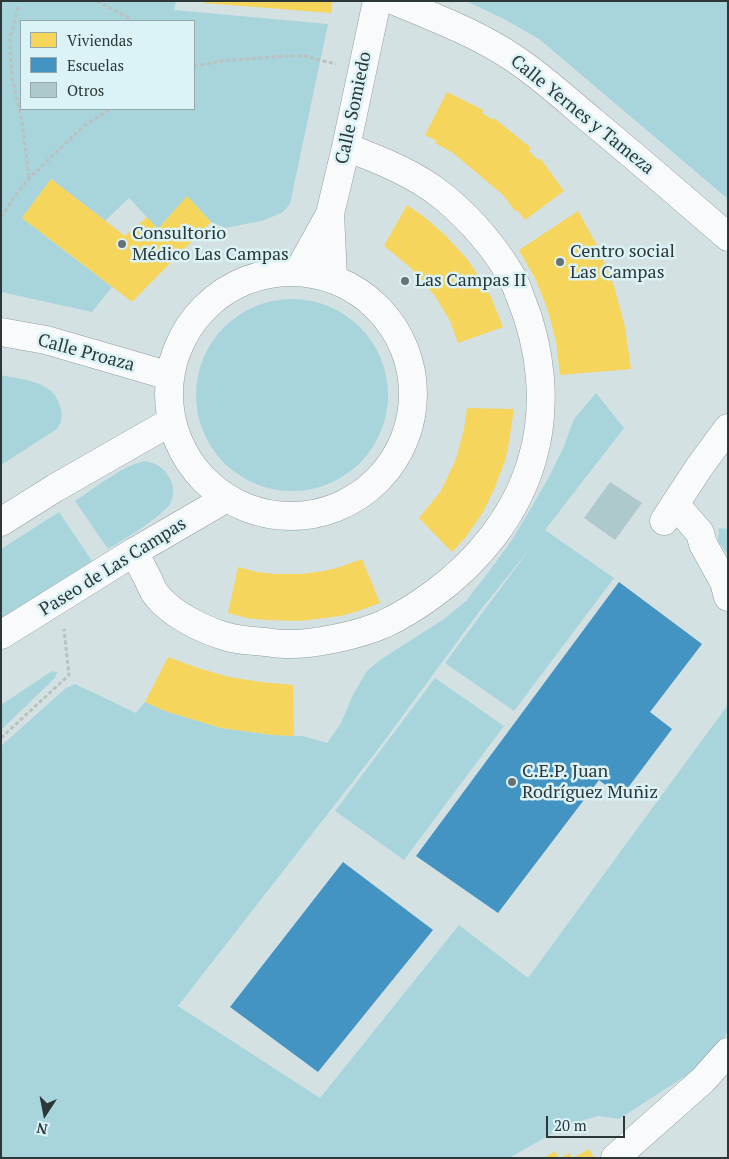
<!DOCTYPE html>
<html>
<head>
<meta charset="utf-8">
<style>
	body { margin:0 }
	#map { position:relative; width:729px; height:1159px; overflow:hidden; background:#d4e1e3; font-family:"PT Serif",serif }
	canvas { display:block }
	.frame { position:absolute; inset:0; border:2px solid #2d3738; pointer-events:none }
	.legend { position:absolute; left:20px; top:20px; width:175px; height:90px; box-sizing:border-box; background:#dbf3f6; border:1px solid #95a8aa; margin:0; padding:6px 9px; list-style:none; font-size:15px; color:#2d3738 }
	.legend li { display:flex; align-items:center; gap:10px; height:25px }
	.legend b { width:25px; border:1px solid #95a8aa }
	.north { position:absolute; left:20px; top:1089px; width:50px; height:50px; -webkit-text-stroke:4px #dbf3f6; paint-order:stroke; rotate:191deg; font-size:14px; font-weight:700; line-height:20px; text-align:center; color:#2d3738 }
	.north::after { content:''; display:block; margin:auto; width:18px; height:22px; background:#2d3738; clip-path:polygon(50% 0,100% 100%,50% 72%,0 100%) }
	.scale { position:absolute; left:546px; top:1116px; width:79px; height:22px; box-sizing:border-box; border:2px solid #2d3738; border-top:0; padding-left:6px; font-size:15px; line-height:18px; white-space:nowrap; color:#2d3738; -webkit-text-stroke:4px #dbf3f6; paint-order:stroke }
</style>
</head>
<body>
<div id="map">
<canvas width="729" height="1159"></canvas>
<div class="frame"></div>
<ul class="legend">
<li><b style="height:14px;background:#f6d55c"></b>Viviendas</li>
<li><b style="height:14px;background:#4393c3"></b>Escuelas</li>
<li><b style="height:14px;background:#aec9cc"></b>Otros</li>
</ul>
<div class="north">N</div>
<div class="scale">20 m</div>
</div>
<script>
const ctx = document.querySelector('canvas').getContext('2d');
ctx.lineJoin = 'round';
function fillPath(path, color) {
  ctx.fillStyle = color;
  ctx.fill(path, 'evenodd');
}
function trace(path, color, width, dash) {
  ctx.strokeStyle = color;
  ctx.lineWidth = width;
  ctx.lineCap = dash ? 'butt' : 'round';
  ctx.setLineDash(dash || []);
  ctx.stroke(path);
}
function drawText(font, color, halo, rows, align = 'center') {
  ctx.font = font + ' "PT Serif",serif';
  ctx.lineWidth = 5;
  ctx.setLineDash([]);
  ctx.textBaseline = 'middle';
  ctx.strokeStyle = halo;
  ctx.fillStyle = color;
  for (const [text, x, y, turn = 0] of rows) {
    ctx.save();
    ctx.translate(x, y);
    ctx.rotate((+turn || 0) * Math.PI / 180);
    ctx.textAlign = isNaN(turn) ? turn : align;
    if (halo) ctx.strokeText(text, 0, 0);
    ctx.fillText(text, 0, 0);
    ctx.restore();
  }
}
fillPath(new Path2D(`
	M 1,1 L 176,1 L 174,10 L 328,24 L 290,204 L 283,212 L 265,220 L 226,228 L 211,222 L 187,197 L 158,229 L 129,198 L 105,221 L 51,179 L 22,218 L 112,287 L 92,312 L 1,292 ZM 21,21 L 194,21 L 194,109 L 21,109 Z
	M 466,1 L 728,1 L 728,199 L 539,39 L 504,19 Z
	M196 395a96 96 0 1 1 192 0a96 96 0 1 1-192 0Z
	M 1,375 C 23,380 54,381 60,406 C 63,414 62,422 57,429 L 1,465 Z
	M 596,393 L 624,428 L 545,530 L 614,578 L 514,711 L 445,663 L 532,546 L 479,612 L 379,748 L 178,1006 L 320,1098 L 459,925 L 528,978 L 727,706 L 728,1031 L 724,1038 L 690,1073 L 619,1119 L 598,1116 L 567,1125 L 509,1158 L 1,1158 L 1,746 L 66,688 L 75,684 L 136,713 L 145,702 L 165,711 L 221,728 L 273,735 L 303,736 L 327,743 L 340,725 L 353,695 L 367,671 L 380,660 L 444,619 L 466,601 L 487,574 L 510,543 L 530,510 L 550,475 L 564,446 L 574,419 Z
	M 146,461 C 157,464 165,468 170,479 C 174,486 174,495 171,502 C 166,514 122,541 108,549 L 75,501 C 94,489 124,464 146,461 Z
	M 59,512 L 92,561 L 1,619 L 1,549 Z
	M 719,528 L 728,529 L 728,555 L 718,541 Z
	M 52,671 L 57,672 L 55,678 L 1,730 L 1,705 Z
	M 435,678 L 504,726 L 404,860 L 335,811 Z`), '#a8d5db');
fillPath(new Path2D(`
	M 204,1 L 332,1 L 331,13 L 204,3 Z
	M 447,92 L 483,110 L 482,113 L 493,120 L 494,118 L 531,148 L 529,151 L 538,160 L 540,158 L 564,191 L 525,220 L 517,210 L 515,211 L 503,195 L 453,153 L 435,143 L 437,141 L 425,135 Z
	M 51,179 L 125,236 L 147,217 L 158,229 L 187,196 L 211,222 L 132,302 L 22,218 Z
	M 407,205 L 423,216 L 445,235 L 467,259 L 482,281 L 491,297 L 503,327 L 458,343 L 450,321 L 435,296 L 411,268 L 384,246 Z
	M 578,211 L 598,247 L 614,286 L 625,327 L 631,369 L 560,375 L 556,341 L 547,308 L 536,280 L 519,250 Z
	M 467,408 L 514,409 L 508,448 L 505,461 L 495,487 L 483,512 L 465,538 L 452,552 L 419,518 L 441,491 L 456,459 L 464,429 Z
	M 362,559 L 380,603 L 355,612 L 340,616 L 300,621 L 266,620 L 247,618 L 228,613 L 238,567 L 257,572 L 275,574 L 301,574 L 324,571 L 340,567 Z
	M 168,657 L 198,668 L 229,677 L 261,682 L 293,685 L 294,736 L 273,735 L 221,728 L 165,711 L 145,702 Z
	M 589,1149 L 594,1158 L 573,1158 Z
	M 555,1151 L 559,1158 L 544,1158 Z
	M 569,1153 L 572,1158 L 561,1158 Z`), '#f6d55c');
fillPath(new Path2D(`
	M 619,582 L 702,644 L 650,712 L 672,729 L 621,797 L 599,780 L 498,913 L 416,856 Z
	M 343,862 L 433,930 L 318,1072 L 230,1007 Z`), '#4393c3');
fillPath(new Path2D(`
	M 610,482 L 642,503 L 615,540 L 584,518 Z`), '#aec9cc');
const minor = new Path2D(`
	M 395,1 C 436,18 478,34 515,59 C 542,77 567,100 592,121 C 638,159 683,198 728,237
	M 330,214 L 333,278
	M169 394a122 122 0 1 1 244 0a122 122 0 1 1-244 0Z
	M 298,272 L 330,214 L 346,147 L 377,1
	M 1,332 L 46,340 L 170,376
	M 675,504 L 700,533 L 703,544 L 724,582 L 728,597
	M 664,521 L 700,466 L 728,428
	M 1,522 L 55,488 L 172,421
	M 134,552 C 139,562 144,571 149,581 C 151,586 154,593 158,597 C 172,614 200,628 221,635 C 235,640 251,641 266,642 C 272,643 279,644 285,644 C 313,645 359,635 384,624 C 401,616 417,606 432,595 C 478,562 516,515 532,460 C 548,406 541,347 520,296 C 518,291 516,285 513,279 C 496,249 471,220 445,198 C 416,174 380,160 346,147
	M 1,635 L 134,552 L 225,499
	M 615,1158 L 703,1080 L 728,1052`);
trace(minor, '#929c9d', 29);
trace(new Path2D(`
	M 97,1 L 127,17 L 132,21
	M 18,7 L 10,38 L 12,78 L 22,122 L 29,178
	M 194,66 L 222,61 L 284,56 L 307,56 L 319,60 L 336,64
	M 1,217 L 15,196 L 29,178 L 85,125 L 110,109
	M 1,738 L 69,675 L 64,629`), '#bbc0c0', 3, [4, 2.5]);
trace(minor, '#f9fafb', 28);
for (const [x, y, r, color] of [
	[122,244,5,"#677274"],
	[560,262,5,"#677274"],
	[405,281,5,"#677274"],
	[512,782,5,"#677274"]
]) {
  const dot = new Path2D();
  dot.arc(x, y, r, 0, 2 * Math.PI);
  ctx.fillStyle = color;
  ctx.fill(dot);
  trace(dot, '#dbf3f6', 2);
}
drawText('18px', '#2d3738', '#dbf3f6', [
	["Calle Somiedo",354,108,-78],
	["Calle Yernes y Tameza",582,115,39],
	["Calle Proaza",86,353,15],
	["Paseo de Las Campas",113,567,-32]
]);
drawText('18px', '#2d3738', '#dbf3f6', [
	["Consultorio",132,234],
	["Médico Las Campas",132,255],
	["Centro social",570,252],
	["Las Campas",570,273],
	["Las Campas II",415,281],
	["C.E.P. Juan",522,772],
	["Rodríguez Muñiz",522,793]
], 'left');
</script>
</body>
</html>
